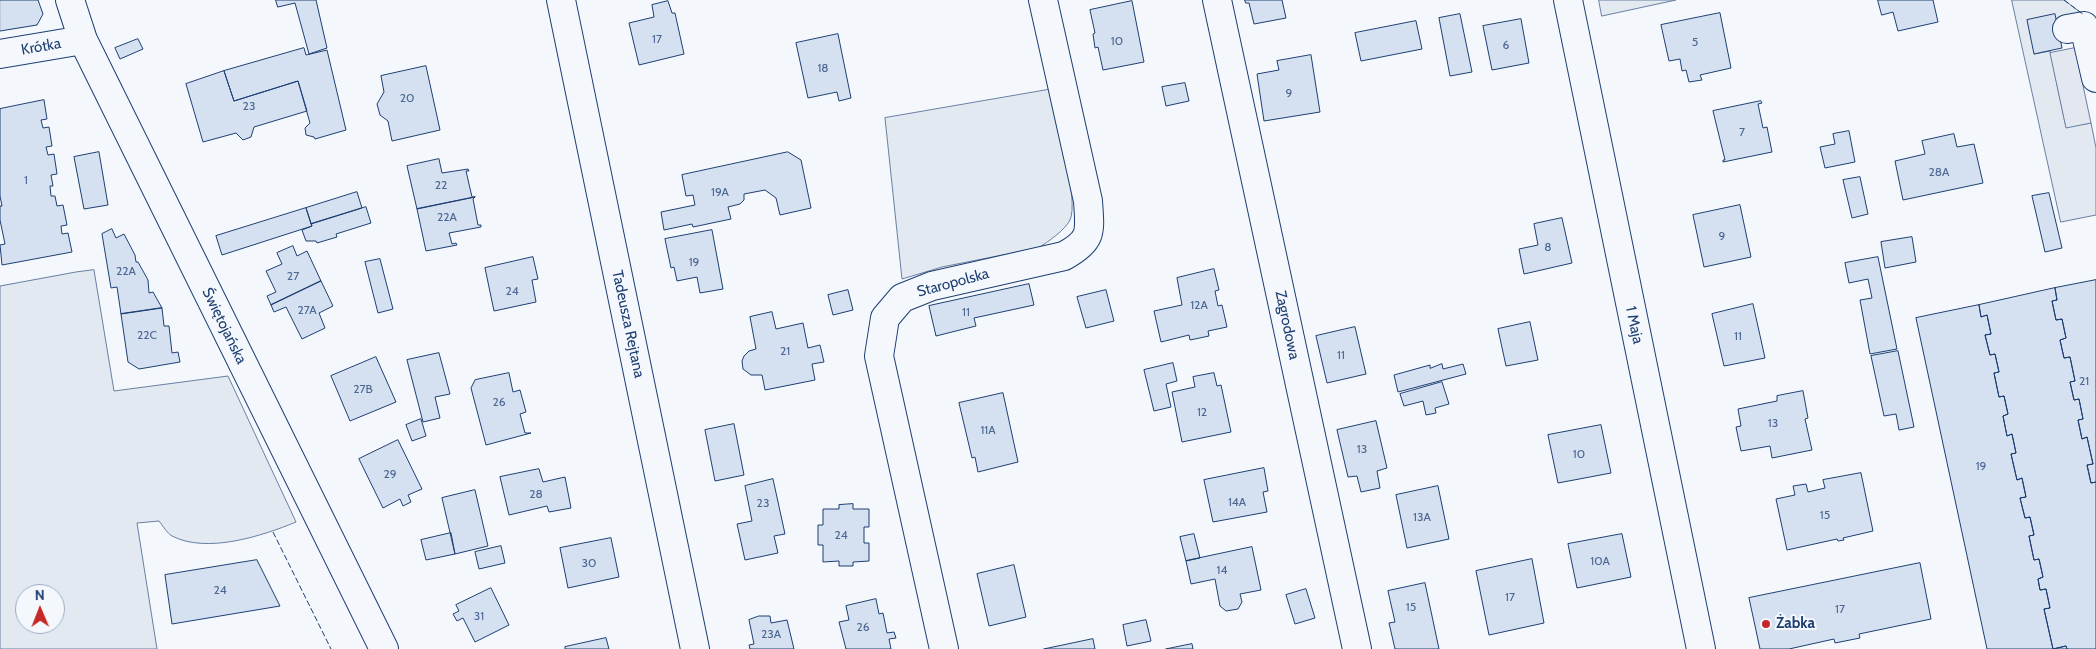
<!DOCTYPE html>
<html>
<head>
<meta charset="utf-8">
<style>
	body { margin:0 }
	#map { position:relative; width:2096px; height:649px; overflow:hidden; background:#f4f7fb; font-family:Cabin,sans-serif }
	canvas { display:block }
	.north { position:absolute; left:15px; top:584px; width:50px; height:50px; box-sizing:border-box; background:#f4f7fb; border:1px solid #9eadc5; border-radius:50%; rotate:359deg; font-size:14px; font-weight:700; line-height:20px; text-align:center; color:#1d3f73 }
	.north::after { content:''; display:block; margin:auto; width:18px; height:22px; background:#c62828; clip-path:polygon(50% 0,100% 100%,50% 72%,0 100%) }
</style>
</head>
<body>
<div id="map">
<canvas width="2096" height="649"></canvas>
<div class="north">N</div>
</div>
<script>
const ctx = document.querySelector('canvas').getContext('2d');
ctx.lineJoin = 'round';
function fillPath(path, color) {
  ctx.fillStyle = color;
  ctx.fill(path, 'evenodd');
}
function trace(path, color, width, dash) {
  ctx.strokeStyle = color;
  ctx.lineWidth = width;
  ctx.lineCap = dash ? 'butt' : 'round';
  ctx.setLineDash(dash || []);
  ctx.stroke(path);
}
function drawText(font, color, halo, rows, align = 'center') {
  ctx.font = font + ' Cabin,sans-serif';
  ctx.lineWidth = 4;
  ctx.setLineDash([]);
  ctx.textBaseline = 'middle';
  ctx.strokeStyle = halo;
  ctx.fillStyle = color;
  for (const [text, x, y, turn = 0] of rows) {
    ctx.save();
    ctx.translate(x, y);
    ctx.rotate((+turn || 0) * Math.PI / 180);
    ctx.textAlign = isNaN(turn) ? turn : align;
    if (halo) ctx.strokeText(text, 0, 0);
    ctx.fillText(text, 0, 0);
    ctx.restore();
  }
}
const green = new Path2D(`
	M 1599,0 L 1676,0 L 1602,16 Z
	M 2012,0 L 2064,0 L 2096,24 L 2091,25 L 2034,54 L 2050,51 L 2066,127 L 2091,123 L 2096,148 L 2096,215 L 2061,222 Z
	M 1053,89 C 1057,113 1079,202 1070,220 C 1065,230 1048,242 1038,248 L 942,267 L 902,279 L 885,118 Z
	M 94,270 L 114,391 L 228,376 L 296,522 C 262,536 207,554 172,536 C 167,533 163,526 159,521 L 137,523 L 157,649 L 0,649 L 0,286 L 76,272 ZM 25,594 L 55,594 L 55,624 L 25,624 Z`);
fillPath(green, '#e3e9f0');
trace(green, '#687fa3', 1);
const parking = new Path2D(`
	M 2075,48 L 2091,123 L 2066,128 L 2050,53 Z`);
fillPath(parking, '#e3e8f0');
trace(parking, '#687fa3', 1);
const building = new Path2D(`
	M 0,0 L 38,0 L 43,14 L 37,25 L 0,31 Z
	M 276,0 L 316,0 L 327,48 L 309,54 L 295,3 L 278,7 Z
	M 1245,0 L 1282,0 L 1286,18 L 1254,24 L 1249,3 L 1246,3 Z
	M 1878,0 L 1933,0 L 1938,22 L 1898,31 L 1893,12 L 1882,15 Z
	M 668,1 L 672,13 L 675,13 L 684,54 L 639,65 L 629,23 L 654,17 L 652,5 Z
	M 1132,1 L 1144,62 L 1103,70 L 1098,47 L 1095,48 L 1093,34 L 1095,33 L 1090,10 Z
	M 1720,13 L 1731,68 L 1700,75 L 1702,80 L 1689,82 L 1686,70 L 1682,71 L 1680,59 L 1669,61 L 1661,25 Z
	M 1460,14 L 1472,72 L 1450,76 L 1439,18 Z
	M 2055,14 L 2062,48 L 2034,54 L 2027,20 Z
	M 1521,19 L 1529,63 L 1492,70 L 1483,26 Z
	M 1416,21 L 1422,49 L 1361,61 L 1355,33 Z
	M 838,34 L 851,98 L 839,101 L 837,92 L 808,98 L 796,43 Z
	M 138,39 L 143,49 L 120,59 L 115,48 Z
	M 304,48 L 306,55 L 327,50 L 346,130 L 315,139 L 314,137 L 306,135 L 305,128 L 310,123 L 298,81 L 234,101 L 224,71 Z
	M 1311,55 L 1320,112 L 1264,121 L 1257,74 L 1279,70 L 1277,61 Z
	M 426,66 L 440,130 L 392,141 L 388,121 L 380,115 L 377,104 L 384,92 L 381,76 Z
	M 224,71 L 234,101 L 298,81 L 307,111 L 254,127 L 251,137 L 243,140 L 236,133 L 203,142 L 186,84 Z
	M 1185,83 L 1189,101 L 1166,106 L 1162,87 Z
	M 44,100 L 47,119 L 41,120 L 43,128 L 49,127 L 52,146 L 46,147 L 48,155 L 54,154 L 57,174 L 51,175 L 53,186 L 50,186 L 51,196 L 55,196 L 57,206 L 63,205 L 67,225 L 61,226 L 62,234 L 68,233 L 72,252 L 2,265 L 0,245 L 5,244 L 0,220 L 0,206 L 2,206 L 0,196 L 0,109 Z
	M 1761,101 L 1762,103 L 1758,104 L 1763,128 L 1767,127 L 1772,152 L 1723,162 L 1723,160 L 1725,160 L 1713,111 Z
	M 1849,131 L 1855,162 L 1825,168 L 1820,147 L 1835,144 L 1833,134 Z
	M 1954,134 L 1957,147 L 1974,144 L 1983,183 L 1903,200 L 1895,161 L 1925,154 L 1922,141 Z
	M 99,152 L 108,205 L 84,209 L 74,157 Z
	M 788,152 L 801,160 L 811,208 L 780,215 L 776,198 L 765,190 L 744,194 L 744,200 L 740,204 L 728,207 L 731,219 L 693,227 L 692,224 L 664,230 L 661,212 L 695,205 L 693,195 L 686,196 L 682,175 Z
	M 439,159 L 442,173 L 468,169 L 469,171 L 466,171 L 472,197 L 475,197 L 417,209 L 407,166 Z
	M 1860,177 L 1868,214 L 1852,218 L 1843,180 Z
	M 357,192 L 362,208 L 311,224 L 306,208 Z
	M 2049,193 L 2062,248 L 2045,252 L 2032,196 Z
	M 475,197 L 473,199 L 478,225 L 481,225 L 481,227 L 449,233 L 452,244 L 456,243 L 457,245 L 426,251 L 417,209 Z
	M 1740,205 L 1751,257 L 1704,267 L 1693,215 Z
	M 366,207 L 371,223 L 336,234 L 337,237 L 317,243 L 316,241 L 306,241 L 302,230 L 312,226 L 311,224 Z
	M 306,208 L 312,226 L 222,255 L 216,236 Z
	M 1562,218 L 1572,263 L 1524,274 L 1519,249 L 1538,245 L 1534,224 Z
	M 112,229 L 116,238 L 124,234 L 135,255 L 136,262 L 138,262 L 148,280 L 149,293 L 153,292 L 162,308 L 121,314 L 117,287 L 111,288 L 102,234 Z
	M 712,230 L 723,289 L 700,293 L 697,277 L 677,281 L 674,267 L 671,268 L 665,239 Z
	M 1912,237 L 1916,262 L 1885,268 L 1881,242 Z
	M 293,246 L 297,256 L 307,251 L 321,281 L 271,305 L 267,296 L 276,292 L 266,271 L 282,264 L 277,253 Z
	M 533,257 L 538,279 L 532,280 L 536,302 L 494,311 L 485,268 Z
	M 1878,257 L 1897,349 L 1870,354 L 1860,300 L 1872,298 L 1868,279 L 1849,283 L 1845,263 Z
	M 380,259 L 393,309 L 378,313 L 365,262 Z
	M 1214,269 L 1219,290 L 1215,291 L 1218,306 L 1222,305 L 1227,327 L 1208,331 L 1209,336 L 1190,340 L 1189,335 L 1161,342 L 1154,311 L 1182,305 L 1177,278 Z
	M 2096,280 L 2096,482 L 2091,483 L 2087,465 L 2093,464 L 2087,437 L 2082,439 L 2078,420 L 2083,419 L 2079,399 L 2074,400 L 2070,382 L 2075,381 L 2070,357 L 2064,358 L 2060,340 L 2066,338 L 2062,319 L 2056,320 L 2052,301 L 2057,300 L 2055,288 Z
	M 321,281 L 333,306 L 319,313 L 325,328 L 302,339 L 286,307 L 274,312 L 271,305 Z
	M 1029,284 L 1034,305 L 974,318 L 976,326 L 936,336 L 929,306 Z
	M 2055,288 L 2057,300 L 2052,301 L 2056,320 L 2062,319 L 2066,338 L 2060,340 L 2064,358 L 2070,357 L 2075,381 L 2070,382 L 2074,400 L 2079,399 L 2083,419 L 2078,420 L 2082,439 L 2087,437 L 2093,464 L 2087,465 L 2091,483 L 2096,482 L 2096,649 L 2067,649 L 2066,646 L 2053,649 L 2044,609 L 2050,608 L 2046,589 L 2040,590 L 2038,579 L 2043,577 L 2039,559 L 2034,560 L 2029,536 L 2034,535 L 2030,517 L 2025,518 L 2020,498 L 2026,497 L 2022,478 L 2017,480 L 2011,454 L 2016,453 L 2012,434 L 2007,436 L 2003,416 L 2008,414 L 2004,396 L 1999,397 L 1994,373 L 1999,372 L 1995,354 L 1990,355 L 1985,335 L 1991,334 L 1987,315 L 1981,317 L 1979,305 Z
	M 848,290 L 853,310 L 833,315 L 828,295 Z
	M 1106,290 L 1114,321 L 1086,328 L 1077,297 Z
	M 1753,304 L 1765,358 L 1724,366 L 1712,314 Z
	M 1979,305 L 1981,317 L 1987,315 L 1991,334 L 1985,335 L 1990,355 L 1995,354 L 1999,372 L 1994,373 L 1999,397 L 2004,396 L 2008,414 L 2003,416 L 2007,436 L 2012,434 L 2016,453 L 2011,454 L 2017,480 L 2022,478 L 2026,497 L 2020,498 L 2025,518 L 2030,517 L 2034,535 L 2029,536 L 2034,560 L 2039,559 L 2043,577 L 2038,579 L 2040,590 L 2046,589 L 2050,608 L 2044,609 L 2053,649 L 2066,646 L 2067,649 L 1987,649 L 1916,318 Z
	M 162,308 L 164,326 L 169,326 L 172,353 L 178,352 L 180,362 L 139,369 L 128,362 L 121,314 Z
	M 772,312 L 776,329 L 803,323 L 808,348 L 820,345 L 824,362 L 812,364 L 815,380 L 765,390 L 762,375 L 751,375 L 743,369 L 742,361 L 744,356 L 749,351 L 756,349 L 750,317 Z
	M 1530,322 L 1538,360 L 1506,366 L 1498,329 Z
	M 1355,327 L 1366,374 L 1327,383 L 1316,336 Z
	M 1898,351 L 1914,427 L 1899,430 L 1896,414 L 1884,416 L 1871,356 Z
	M 439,353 L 450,394 L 435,397 L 440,418 L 423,422 L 407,360 Z
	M 376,357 L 396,402 L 350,421 L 331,376 Z
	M 1173,363 L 1177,381 L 1166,384 L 1171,407 L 1154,411 L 1144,370 Z
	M 1442,364 L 1443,369 L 1463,364 L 1466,374 L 1398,392 L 1394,375 L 1430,365 L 1430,368 Z
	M 509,373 L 513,392 L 520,390 L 526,412 L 520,414 L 525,433 L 531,433 L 486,445 L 471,388 L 475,380 Z
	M 1214,373 L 1217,386 L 1221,385 L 1231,432 L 1182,442 L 1172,392 L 1195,387 L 1193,377 Z
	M 1442,382 L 1449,404 L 1435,408 L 1436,413 L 1426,415 L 1423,401 L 1404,406 L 1400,394 Z
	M 1803,391 L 1808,418 L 1805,419 L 1812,450 L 1772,458 L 1770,446 L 1741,451 L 1736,427 L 1741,426 L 1738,409 L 1777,401 L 1777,396 Z
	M 1003,393 L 1018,462 L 978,472 L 975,457 L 972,458 L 959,403 Z
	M 421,419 L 426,436 L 412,441 L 406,425 Z
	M 1376,421 L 1387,468 L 1377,471 L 1380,488 L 1361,492 L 1357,476 L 1348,477 L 1337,430 Z
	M 734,424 L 744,475 L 715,481 L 705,430 Z
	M 1601,425 L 1611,473 L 1558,483 L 1548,435 Z
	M 398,440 L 422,489 L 408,495 L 411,502 L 403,506 L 400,499 L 383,508 L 359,459 Z
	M 1264,468 L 1268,491 L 1263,492 L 1267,512 L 1213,522 L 1204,480 Z
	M 539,469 L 543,482 L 565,477 L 571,508 L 549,512 L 547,506 L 509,515 L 500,477 Z
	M 1861,473 L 1873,531 L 1843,538 L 1844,540 L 1838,541 L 1837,539 L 1787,550 L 1776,499 L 1795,495 L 1793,486 L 1806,484 L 1808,492 L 1825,488 L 1823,480 Z
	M 773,479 L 785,534 L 774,536 L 778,553 L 745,560 L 737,524 L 752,521 L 745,486 Z
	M 1438,486 L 1449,539 L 1407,548 L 1396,495 Z
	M 475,490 L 488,546 L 455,554 L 442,498 Z
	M 853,504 L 853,509 L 869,509 L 869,527 L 864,527 L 864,543 L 869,543 L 869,561 L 853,562 L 853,566 L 839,566 L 839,561 L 823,562 L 823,545 L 818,545 L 818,525 L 823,525 L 823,509 L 839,509 L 839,505 Z
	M 451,533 L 455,554 L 426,560 L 421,540 Z
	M 1194,534 L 1200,558 L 1186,561 L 1180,537 Z
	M 1622,534 L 1631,577 L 1577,588 L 1568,544 Z
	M 611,538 L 619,577 L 568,588 L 560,548 Z
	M 501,546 L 505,563 L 479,569 L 475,552 Z
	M 1252,547 L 1261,590 L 1240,594 L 1242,602 L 1238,609 L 1226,611 L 1220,606 L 1215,579 L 1191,584 L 1186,561 Z
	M 1532,559 L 1544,623 L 1489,635 L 1476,571 Z
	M 257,560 L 280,606 L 172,624 L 165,575 Z
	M 1920,563 L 1931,619 L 1859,634 L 1860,638 L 1835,643 L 1834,639 L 1789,649 L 1760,649 L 1749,598 Z
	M 1014,565 L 1026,617 L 989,626 L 977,574 Z
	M 1425,583 L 1439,649 L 1395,649 L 1389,623 L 1395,622 L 1388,591 Z
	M 491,588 L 509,625 L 475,642 L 463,618 L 457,621 L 453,614 L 459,611 L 456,605 Z
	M 1306,589 L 1315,618 L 1295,624 L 1286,595 Z
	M 876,599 L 879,614 L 883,613 L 887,633 L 894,632 L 896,638 L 889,639 L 891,649 L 846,649 L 839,622 L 849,620 L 846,606 Z
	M 759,616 L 770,616 L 771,623 L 787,620 L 794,649 L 750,649 L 749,645 L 754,644 L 749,620 Z
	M 1146,620 L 1151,641 L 1127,646 L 1123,625 Z
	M 606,638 L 609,649 L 565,649 L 565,647 Z
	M 1093,639 L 1095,649 L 1044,649 Z
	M 1192,644 L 1193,649 L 1166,649 Z`);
fillPath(building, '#d5e0f0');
trace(building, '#1d3f73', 1);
const minor = new Path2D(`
	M 70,0 L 83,40 L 384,649
	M 561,0 L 695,649
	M 1217,0 L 1357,649
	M 1568,0 L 1701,649
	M 2067,29 L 2084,26 L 2096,78
	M 0,54 L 83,40
	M 944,649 L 879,356 L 885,318 L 902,298 L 932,286 L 1064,256 C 1093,240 1090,232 1088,201 L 1043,0`);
trace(minor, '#1d3f73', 30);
trace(minor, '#f4f7fb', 28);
trace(new Path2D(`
	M 2064,0 L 2084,15
	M 273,532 L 331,649`), '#1d3f73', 1, [6, 2.5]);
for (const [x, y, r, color] of [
	[1766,624,5,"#c62828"]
]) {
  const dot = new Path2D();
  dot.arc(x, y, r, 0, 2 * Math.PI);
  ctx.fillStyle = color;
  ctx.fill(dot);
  trace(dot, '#f4f7fb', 2);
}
drawText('12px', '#4b6792', null, [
	["17",657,39],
	["10",1117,41],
	["5",1695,42],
	["6",1506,45],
	["18",823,68],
	["9",1289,93],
	["20",407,98],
	["23",249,106],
	["7",1742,132],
	["28A",1939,172],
	["1",26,180],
	["22",441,185],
	["19A",720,192],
	["22A",447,217],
	["9",1722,236],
	["8",1548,247],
	["19",694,262],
	["22A",126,271],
	["27",293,276],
	["24",512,291],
	["12A",1199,305],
	["27A",307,310],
	["11",966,312],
	["22C",147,335],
	["11",1738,336],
	["21",785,351],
	["11",1341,355],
	["21",2084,381],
	["27B",363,389],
	["26",499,402],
	["12",1202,412],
	["13",1773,423],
	["11A",988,430],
	["13",1362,449],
	["10",1579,454],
	["19",1981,466],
	["29",390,474],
	["28",536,494],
	["14A",1237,502],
	["23",763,503],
	["15",1825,515],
	["13A",1422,517],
	["24",841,535],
	["10A",1600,561],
	["30",589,563],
	["14",1222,570],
	["24",220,590],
	["17",1510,597],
	["15",1411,607],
	["17",1840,609],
	["31",479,616],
	["26",863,627],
	["23A",771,634]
]);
drawText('15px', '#1d3f73', '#f4f7fb', [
	["Krótka",41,47,-10],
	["Staropolska",953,283,-15],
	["Tadeusza Rejtana",628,324,78],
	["Zagrodowa",1287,325,78],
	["1 Maja",1634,325,78],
	["Świętojańska",224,326,64]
]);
drawText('bold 15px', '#1d3f73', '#f4f7fb', [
	["Żabka",1776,624]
], 'left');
</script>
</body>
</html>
